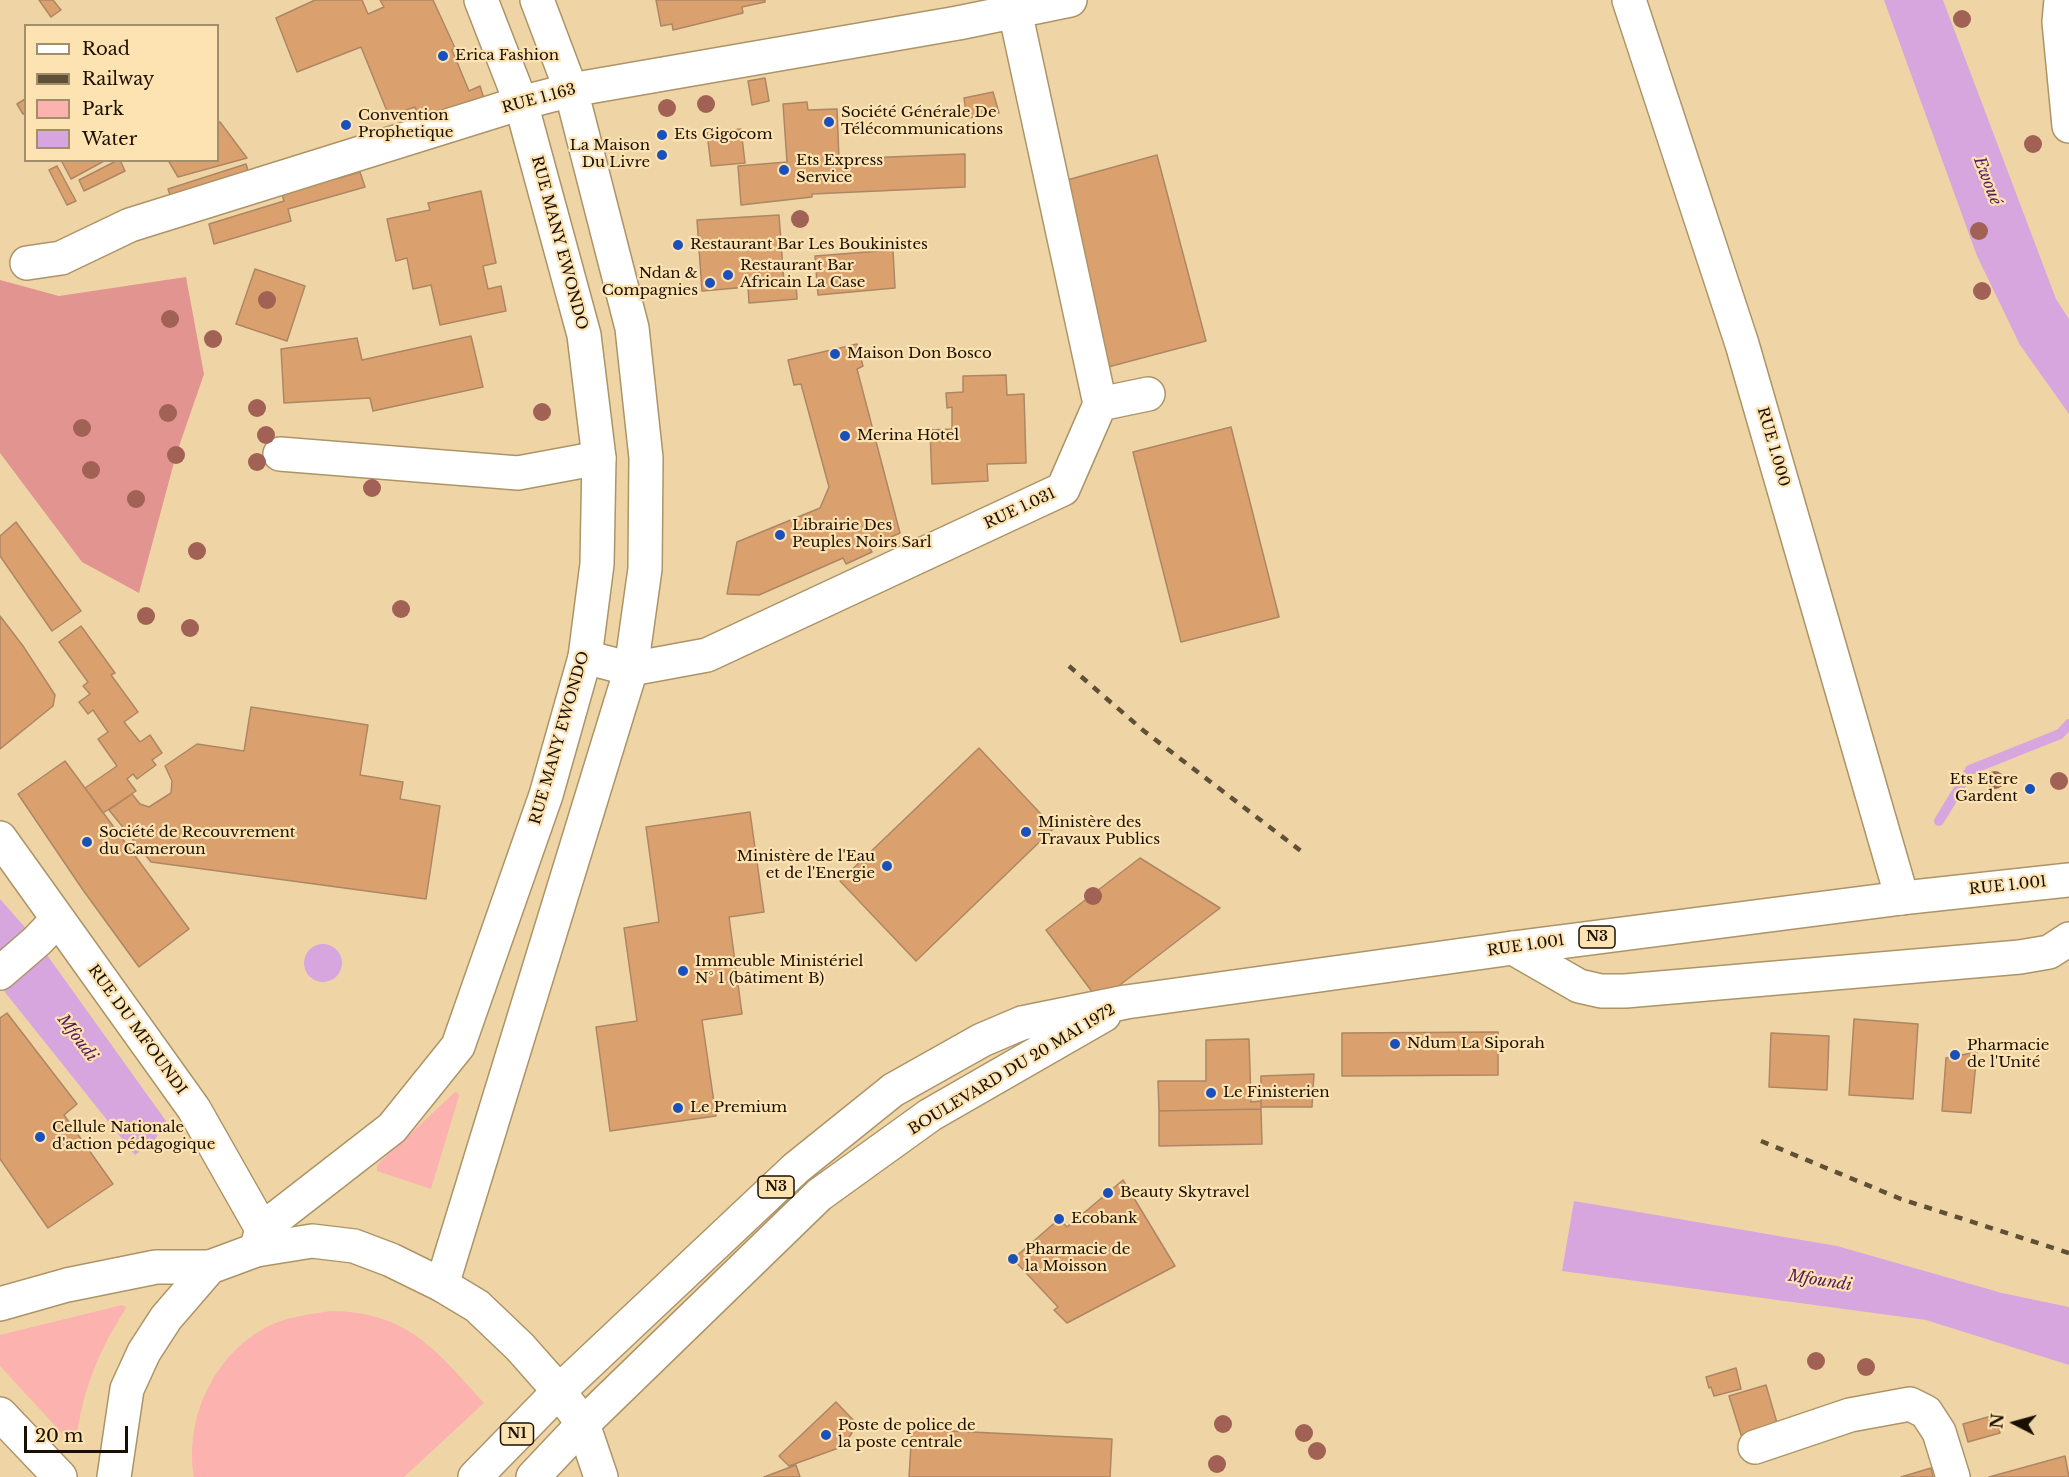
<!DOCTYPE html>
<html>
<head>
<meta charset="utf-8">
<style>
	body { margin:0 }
	#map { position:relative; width:2069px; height:1477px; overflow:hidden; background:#efd5a6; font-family:"Libre Baskerville",serif }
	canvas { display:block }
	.legend { position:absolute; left:24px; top:24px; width:195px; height:138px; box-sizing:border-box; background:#fde2b2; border:2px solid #a28e6b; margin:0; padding:8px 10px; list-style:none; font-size:18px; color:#1a1001 }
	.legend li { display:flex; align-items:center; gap:12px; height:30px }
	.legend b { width:30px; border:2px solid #a28e6b }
	.north { position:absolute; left:1985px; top:1393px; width:60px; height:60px; -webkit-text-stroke:4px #fde2b2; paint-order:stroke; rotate:276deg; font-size:16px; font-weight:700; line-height:24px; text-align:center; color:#1a1001 }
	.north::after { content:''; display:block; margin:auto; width:21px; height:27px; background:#1a1001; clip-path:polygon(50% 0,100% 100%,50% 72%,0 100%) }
	.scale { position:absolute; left:24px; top:1426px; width:104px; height:27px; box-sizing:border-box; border:3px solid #1a1001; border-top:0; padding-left:8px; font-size:18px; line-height:21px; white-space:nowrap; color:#1a1001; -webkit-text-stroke:4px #fde2b2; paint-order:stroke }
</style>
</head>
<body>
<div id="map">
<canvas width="2069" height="1477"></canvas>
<ul class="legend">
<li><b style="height:8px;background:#fff"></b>Road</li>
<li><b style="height:8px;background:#5f5036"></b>Railway</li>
<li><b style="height:16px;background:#fcb2ae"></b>Park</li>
<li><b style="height:16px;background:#d7a6df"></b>Water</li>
</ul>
<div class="north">N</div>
<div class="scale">20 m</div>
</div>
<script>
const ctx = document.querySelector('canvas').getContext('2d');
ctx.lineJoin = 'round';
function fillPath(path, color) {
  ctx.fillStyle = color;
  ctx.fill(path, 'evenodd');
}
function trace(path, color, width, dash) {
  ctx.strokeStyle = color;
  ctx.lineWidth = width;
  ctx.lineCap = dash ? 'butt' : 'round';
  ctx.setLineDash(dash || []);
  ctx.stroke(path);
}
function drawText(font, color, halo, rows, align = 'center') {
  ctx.font = font + ' "Libre Baskerville",serif';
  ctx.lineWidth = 4.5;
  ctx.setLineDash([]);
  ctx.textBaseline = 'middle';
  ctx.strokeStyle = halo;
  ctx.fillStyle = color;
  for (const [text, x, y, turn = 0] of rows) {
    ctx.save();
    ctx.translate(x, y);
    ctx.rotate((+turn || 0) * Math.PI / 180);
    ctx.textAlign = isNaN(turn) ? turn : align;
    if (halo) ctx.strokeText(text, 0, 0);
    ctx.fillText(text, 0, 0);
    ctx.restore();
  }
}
fillPath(new Path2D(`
	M 455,1092 L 458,1093 L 459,1096 L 431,1189 L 377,1171 L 377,1165 Z
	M 122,1305 L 126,1307 L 125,1310 C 98,1351 82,1393 76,1441 L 71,1443 L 0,1366 L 0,1335 Z
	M 331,1311 C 408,1312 436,1350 484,1403 L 404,1477 L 194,1477 C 184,1416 216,1350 273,1324 C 292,1316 312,1314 331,1311 Z`), '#fcb2ae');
fillPath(new Path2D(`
	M 186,277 L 204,374 L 176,455 L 139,593 L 82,562 L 0,453 L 0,280 L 59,296 Z`), '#e29490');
fillPath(new Path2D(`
	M 1884,0 L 1943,0 L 2056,299 L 2069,319 L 2069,414 L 2020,345 L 1977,256 Z
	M 0,899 L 37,941 L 166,1121 L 154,1141 L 135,1155 L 0,986 Z
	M304 963a19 19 0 1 1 38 0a19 19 0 1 1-38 0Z
	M 1574,1201 L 1837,1246 L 2002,1293 L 2069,1307 L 2069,1365 L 1926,1320 L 1562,1271 Z`), '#d7a6df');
trace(new Path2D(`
	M 1939,821 L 1970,770 L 2060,734 L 2069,724`), '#d7a6df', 10);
const building = new Path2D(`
	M 39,0 L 53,0 L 61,10 L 51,17 Z
	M 315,0 L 362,0 L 368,14 L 384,7 L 380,0 L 433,0 L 455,48 L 452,50 L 469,91 L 480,86 L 489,115 L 423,129 L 415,107 L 389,116 L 361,47 L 297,72 L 276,18 Z
	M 656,0 L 765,0 L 765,2 L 742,7 L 743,13 L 673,30 L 672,24 L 661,26 Z
	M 765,78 L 769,101 L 752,105 L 748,81 Z
	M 993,92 L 999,113 L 967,118 L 964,98 Z
	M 25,99 L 26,113 L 23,114 L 17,104 Z
	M 807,102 L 808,110 L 837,109 L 839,159 L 965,154 L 965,187 L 812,194 L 812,197 L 741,205 L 738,166 L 787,162 L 783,104 Z
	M 220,122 L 247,158 L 178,177 L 168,160 L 218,160 L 218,123 Z
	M 741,129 L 745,163 L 711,166 L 707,133 Z
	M 1157,155 L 1206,341 L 1108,367 L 1060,182 Z
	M 61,160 L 106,160 L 71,179 Z
	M 118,160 L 120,160 L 125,171 L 84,191 L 79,180 Z
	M 246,164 L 253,187 L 176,213 L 168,189 Z
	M 57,166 L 76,201 L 67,205 L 49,170 Z
	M 337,171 L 340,178 L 360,172 L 365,187 L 288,209 L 291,221 L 214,244 L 209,224 L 284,201 L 280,188 Z
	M 481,191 L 496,263 L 483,266 L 488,289 L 501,286 L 506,311 L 440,325 L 431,285 L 413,289 L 407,258 L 396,261 L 387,219 L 430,210 L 428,203 Z
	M 779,215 L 784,283 L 796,282 L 797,299 L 749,303 L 748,287 L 702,291 L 697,220 Z
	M 893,250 L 895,288 L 818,295 L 815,256 Z
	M 255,269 L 305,286 L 287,341 L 236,324 Z
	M 471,336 L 483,387 L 373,411 L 370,398 L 284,403 L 281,349 L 357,338 L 362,360 Z
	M 857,344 L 863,366 L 857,369 L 900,533 L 869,547 L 872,552 L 846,564 L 843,558 L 759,595 L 727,594 L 737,542 L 820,508 L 829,487 L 801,384 L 794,385 L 788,360 Z
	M 1006,375 L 1007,395 L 1024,394 L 1026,463 L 987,464 L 988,481 L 932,484 L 930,430 L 952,429 L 952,407 L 947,408 L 946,393 L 963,392 L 963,376 Z
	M 1231,427 L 1279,617 L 1181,642 L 1133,452 Z
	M 16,522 L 81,611 L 52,631 L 0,556 L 0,536 Z
	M 0,616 L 23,646 L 55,695 L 53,706 L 0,749 Z
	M 81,626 L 115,673 L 111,675 L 138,712 L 124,722 L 140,742 L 150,735 L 162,753 L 152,760 L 156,765 L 137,779 L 133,774 L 127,779 L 136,791 L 103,813 L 85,788 L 117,766 L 98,739 L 108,732 L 93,710 L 88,714 L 79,702 L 90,694 L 83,686 L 88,682 L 59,642 Z
	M 251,707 L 368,725 L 360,775 L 403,782 L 400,799 L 440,806 L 426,899 L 151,862 L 109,810 L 132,794 L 140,804 L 149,807 L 171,793 L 172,781 L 165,766 L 197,744 L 244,751 Z
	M 979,748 L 1054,828 L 916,961 L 840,881 Z
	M 65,761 L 189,929 L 139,967 L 83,890 L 18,794 Z
	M 750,812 L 764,912 L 729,917 L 742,1014 L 702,1020 L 716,1116 L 610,1131 L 596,1027 L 637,1021 L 624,928 L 659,922 L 646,827 Z
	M 1140,858 L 1220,908 L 1099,1001 L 1046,930 Z
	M 7,1013 L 77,1104 L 64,1115 L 113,1184 L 48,1228 L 0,1159 L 0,1018 Z
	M 1854,1019 L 1918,1024 L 1913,1099 L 1849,1095 Z
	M 1498,1032 L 1498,1075 L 1342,1076 L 1342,1033 Z
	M 1771,1033 L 1829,1036 L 1827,1090 L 1769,1087 Z
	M 1249,1039 L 1251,1102 L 1261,1101 L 1261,1109 L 1159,1111 L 1158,1081 L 1206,1081 L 1206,1040 Z
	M 1977,1052 L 1971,1113 L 1942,1111 L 1946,1058 Z
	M 1314,1074 L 1312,1107 L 1261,1107 L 1261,1076 Z
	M 1261,1109 L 1262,1144 L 1159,1146 L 1159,1111 Z
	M 1123,1180 L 1175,1266 L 1067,1323 L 1054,1310 L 1058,1307 L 1013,1259 L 1059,1219 L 1067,1227 Z
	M 1736,1368 L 1741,1389 L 1714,1396 L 1711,1387 L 1709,1388 L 1706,1377 Z
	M 1766,1385 L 1779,1430 L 1743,1441 L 1729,1396 Z
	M 836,1402 L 857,1424 L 844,1446 L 789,1466 L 779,1456 Z
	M 1995,1415 L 2000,1433 L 1968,1442 L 1963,1424 Z
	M 912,1429 L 1112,1439 L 1110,1477 L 909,1477 Z
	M 2065,1456 L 2069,1477 L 1989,1477 Z
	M 796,1465 L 800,1477 L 764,1477 Z
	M 1931,1468 L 1933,1477 L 1901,1477 Z`);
fillPath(building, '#daa16e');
trace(building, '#ae8664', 1.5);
const minor = new Path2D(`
	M 1629,0 L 1742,344 L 1902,898
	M 2061,0 L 2059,22 L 2069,126
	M 27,263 L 61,258 L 130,225 L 521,103 L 571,90 L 958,23 L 1070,0
	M 1100,404 L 1148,394
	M 280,454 L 518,473 L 599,458
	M 585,657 L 631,669 L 707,655 L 1063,489 L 1100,404 L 1015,11
	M 0,838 L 194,1109 L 262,1229
	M 1513,948 L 1579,986 L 1601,991 L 1625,991 L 2020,957 L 2049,952 L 2069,939
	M 0,973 L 37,941 L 58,919
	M 1755,1447 L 1850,1415 L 1910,1404 L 1926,1412 L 1939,1432 L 1953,1477`);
const major = new Path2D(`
	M 256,1250 L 262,1229 L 392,1128 L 458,1046 L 546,795 L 585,657 L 597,564 L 599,458 L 584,335 L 521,103 L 481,0
	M 442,1285 L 631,669 L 645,569 L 646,458 L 632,328 L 571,90 L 537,0
	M 0,1304 L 67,1285 L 156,1267 L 210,1267
	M 0,1414 L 60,1477`);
const highway = new Path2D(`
	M 114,1477 L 127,1389 L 144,1352 L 166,1318 L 210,1267 L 256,1250 L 312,1241 L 354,1246 L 391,1260 L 442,1285 L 477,1306 L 520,1347 L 559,1391 L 583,1424 L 601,1477
	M 475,1477 L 559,1391 L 796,1168 L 893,1090 L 982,1040 L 1022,1023 L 1126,1002 L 1513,948 L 1902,898 L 2069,880
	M 533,1477 L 583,1424 L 819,1195 L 930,1115 L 1104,1015`);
trace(minor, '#ad9467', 36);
trace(major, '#ad9467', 36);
trace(highway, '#ad9467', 36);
trace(minor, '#fff', 33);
trace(major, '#fff', 33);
trace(highway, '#fff', 33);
trace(new Path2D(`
	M 1069,666 L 1144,731 L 1301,851
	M 1761,1141 L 1901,1199 L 2069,1253`), '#5f5036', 4.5, [8, 8]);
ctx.fillStyle = '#a16154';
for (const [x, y] of [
	[1962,19],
	[706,104],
	[667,108],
	[2033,144],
	[800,219],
	[1979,231],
	[1982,291],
	[267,300],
	[170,319],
	[213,339],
	[257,408],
	[542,412],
	[168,413],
	[82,428],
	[266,435],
	[176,455],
	[257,462],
	[91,470],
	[372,488],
	[136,499],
	[197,551],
	[401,609],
	[146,616],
	[190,628],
	[1995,780],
	[2059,781],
	[1093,896],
	[1816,1361],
	[1866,1367],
	[1223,1424],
	[1304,1433],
	[1317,1451],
	[1217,1464]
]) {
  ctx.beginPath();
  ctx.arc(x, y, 9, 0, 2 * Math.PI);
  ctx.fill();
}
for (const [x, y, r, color] of [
	[443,56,6,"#1a50bc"],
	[829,122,6,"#1a50bc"],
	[346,125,6,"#1a50bc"],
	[662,135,6,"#1a50bc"],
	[662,155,6,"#1a50bc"],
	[784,170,6,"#1a50bc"],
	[678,245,6,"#1a50bc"],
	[728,275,6,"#1a50bc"],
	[710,283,6,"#1a50bc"],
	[835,354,6,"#1a50bc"],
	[845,436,6,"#1a50bc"],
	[780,535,6,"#1a50bc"],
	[2030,789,6,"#1a50bc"],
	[1026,832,6,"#1a50bc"],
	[87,842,6,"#1a50bc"],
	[887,866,6,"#1a50bc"],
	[683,971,6,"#1a50bc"],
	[1395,1044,6,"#1a50bc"],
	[1955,1055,6,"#1a50bc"],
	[1211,1093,6,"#1a50bc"],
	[678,1108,6,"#1a50bc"],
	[40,1137,6,"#1a50bc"],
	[1108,1193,6,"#1a50bc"],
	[1059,1219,6,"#1a50bc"],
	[1013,1259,6,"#1a50bc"],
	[826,1435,6,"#1a50bc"]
]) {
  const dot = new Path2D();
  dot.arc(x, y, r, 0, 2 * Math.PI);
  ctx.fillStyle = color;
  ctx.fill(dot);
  trace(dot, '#fde2b2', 2);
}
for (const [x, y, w] of [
	[1597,937,36],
	[776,1187,36],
	[517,1434,33]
]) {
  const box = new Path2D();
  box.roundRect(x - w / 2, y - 11, w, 22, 4.5);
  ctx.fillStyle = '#fde2b2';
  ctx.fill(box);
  trace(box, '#1a1001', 1.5);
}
drawText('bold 14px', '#1a1001', null, [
	["N3",1597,937],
	["N3",776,1187],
	["N1",517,1434]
]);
drawText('15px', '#1a1001', '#fde2b2', [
	["Erica Fashion",455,56],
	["Société Générale De",841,113],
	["Télécommunications",841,130],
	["Convention",358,116],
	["Prophetique",358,133],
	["Ets Gigocom",674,135],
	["La Maison",650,146,"right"],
	["Du Livre",650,163,"right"],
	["Ets Express",796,161],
	["Service",796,178],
	["Restaurant Bar Les Boukinistes",690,245],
	["Restaurant Bar",740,266],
	["Africain La Case",740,283],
	["Ndan &",698,274,"right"],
	["Compagnies",698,291,"right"],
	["Maison Don Bosco",847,354],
	["Merina Hotel",857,436],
	["Librairie Des",792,526],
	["Peuples Noirs Sarl",792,543],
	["Ets Etere",2018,780,"right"],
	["Gardent",2018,797,"right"],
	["Ministère des",1038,823],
	["Travaux Publics",1038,840],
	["Société de Recouvrement",99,833],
	["du Cameroun",99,850],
	["Ministère de l'Eau",875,857,"right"],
	["et de l'Energie",875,874,"right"],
	["Immeuble Ministériel",695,962],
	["N° 1 (bâtiment B)",695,979],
	["Ndum La Siporah",1407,1044],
	["Pharmacie",1967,1046],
	["de l'Unité",1967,1063],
	["Le Finisterien",1223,1093],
	["Le Premium",690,1108],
	["Cellule Nationale",52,1128],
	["d'action pédagogique",52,1145],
	["Beauty Skytravel",1120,1193],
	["Ecobank",1071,1219],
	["Pharmacie de",1025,1250],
	["la Moisson",1025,1267],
	["Poste de police de",838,1426],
	["la poste centrale",838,1443]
], 'left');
drawText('15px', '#1a1001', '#fde2b2', [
	["RUE 1.163",539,99,-15],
	["RUE MANY EWONDO",559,243,75],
	["RUE 1.000",1773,447,74],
	["RUE 1.031",1020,509,-25],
	["RUE MANY EWONDO",560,738,-74],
	["RUE 1.001",2008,886,-6],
	["RUE 1.001",1526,946,-8],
	["RUE DU MFOUNDI",137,1030,54],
	["BOULEVARD DU 20 MAI 1972",1012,1070,-31]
]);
drawText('italic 16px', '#54195d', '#fde2b2', [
	["Ewoué",1987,181,69],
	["Mfoudi",77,1038,53],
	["Mfoundi",1820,1281,9]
]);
</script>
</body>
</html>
